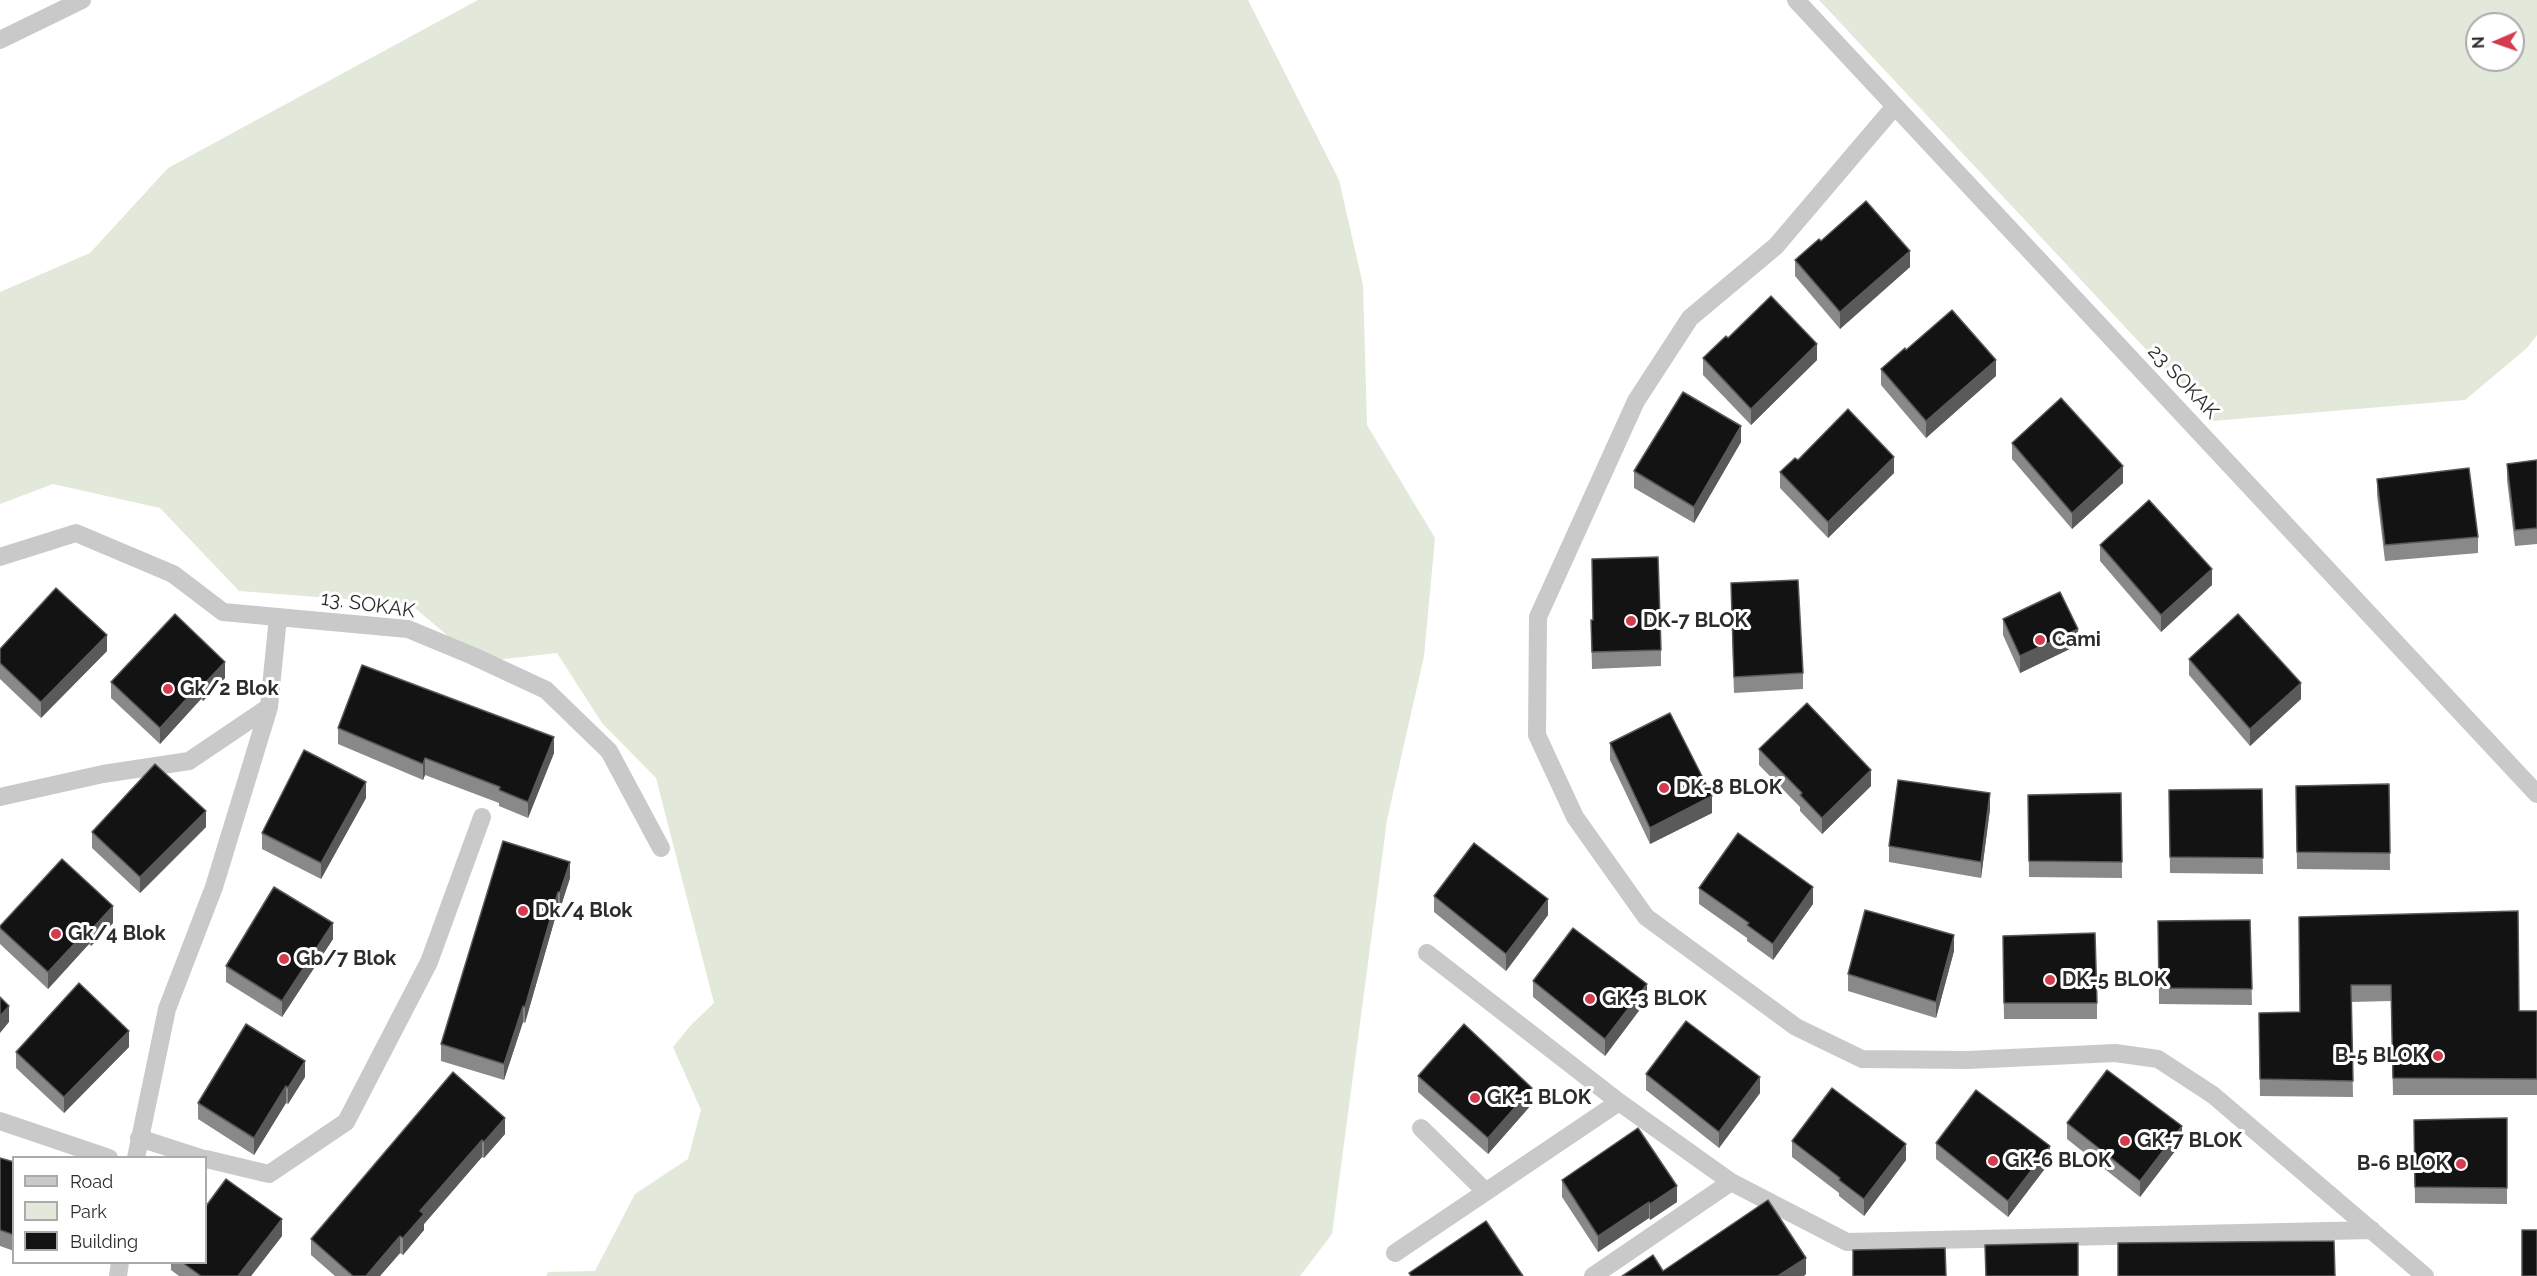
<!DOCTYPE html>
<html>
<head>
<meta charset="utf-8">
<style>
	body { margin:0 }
	#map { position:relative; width:2537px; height:1276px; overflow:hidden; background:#fff; font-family:Raleway,sans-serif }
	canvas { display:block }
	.legend { position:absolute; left:12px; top:1156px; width:195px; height:108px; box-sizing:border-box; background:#fff; border:2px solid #ababab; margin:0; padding:8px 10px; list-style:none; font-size:18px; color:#2c2c2c }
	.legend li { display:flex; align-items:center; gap:12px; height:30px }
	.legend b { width:30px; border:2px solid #ababab }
	.north { position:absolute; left:2465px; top:12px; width:60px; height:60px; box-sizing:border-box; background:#fff; border:2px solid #ababab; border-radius:50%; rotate:268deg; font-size:16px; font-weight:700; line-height:24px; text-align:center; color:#2c2c2c }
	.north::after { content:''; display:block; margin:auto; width:21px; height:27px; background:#d53b4e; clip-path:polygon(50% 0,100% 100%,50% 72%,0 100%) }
</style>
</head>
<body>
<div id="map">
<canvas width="2537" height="1276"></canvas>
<ul class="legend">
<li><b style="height:8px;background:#c9c9c9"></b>Road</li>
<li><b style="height:16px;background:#e2e8da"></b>Park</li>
<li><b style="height:16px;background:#131313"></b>Building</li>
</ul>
<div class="north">N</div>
</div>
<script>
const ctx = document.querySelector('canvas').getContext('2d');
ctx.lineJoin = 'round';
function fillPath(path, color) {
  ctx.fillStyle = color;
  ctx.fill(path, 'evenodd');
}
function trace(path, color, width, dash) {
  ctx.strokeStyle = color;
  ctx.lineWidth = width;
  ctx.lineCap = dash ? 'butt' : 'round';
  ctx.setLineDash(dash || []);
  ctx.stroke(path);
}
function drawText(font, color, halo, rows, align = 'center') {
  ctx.font = font + ' Raleway,sans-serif';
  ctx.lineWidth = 6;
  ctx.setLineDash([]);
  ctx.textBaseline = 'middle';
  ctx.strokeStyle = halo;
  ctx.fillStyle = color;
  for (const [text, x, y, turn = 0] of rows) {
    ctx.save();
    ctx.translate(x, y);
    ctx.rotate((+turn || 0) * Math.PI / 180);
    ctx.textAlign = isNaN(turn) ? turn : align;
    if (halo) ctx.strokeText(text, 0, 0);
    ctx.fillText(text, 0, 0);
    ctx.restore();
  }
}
fillPath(new Path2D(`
	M 478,0 L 1248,0 L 1339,180 L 1363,285 L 1367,425 L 1435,538 L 1424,656 L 1387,820 L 1332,1234 L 1300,1276 L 546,1276 L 548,1272 L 595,1271 L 635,1194 L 688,1159 L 701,1110 L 673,1047 L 691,1025 L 714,1003 L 656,778 L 602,723 L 557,653 L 479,662 L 410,604 L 239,591 L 160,508 L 53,484 L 0,504 L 0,292 L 90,253 L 168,168 Z
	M 1819,0 L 2537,0 L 2537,335 L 2527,348 L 2465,400 L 2213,421 ZM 2477,24 L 2513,24 L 2513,60 L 2477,60 Z`), '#e2e8da');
trace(new Path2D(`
	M 1796,0 L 2537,794
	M 0,40 L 82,0
	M 1895,106 L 1776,246 L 1690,318 L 1636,401 L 1538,617 L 1537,735 L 1575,817 L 1646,917 L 1796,1027 L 1862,1059 L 1968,1060 L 2115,1053 L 2158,1059 L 2213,1095 L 2425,1276
	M 0,557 L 76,533 L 173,574 L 223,612 L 408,629 L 473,656 L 546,690 L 609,751 L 661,848
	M 269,707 L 278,617
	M 0,797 L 103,774 L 189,761 L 269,707 L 214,887 L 167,1009 L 136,1158
	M 1427,953 L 1619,1102 L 1731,1182 L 1847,1242 L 2372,1230
	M 0,1121 L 109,1158
	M 1421,1128 L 1486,1192
	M 139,1138 L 201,1158
	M 206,1159 L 269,1174 L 346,1122 L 429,962 L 482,817
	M 1395,1253 L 1619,1102
	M 118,1276 L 120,1262
	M 1593,1276 L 1731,1182`), '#c9c9c9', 18);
fillPath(new Path2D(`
	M 1821,241 L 1910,267 L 1840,329 L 1795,276 L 1795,260 Z
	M 1728,338 L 1817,360 L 1751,425 L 1703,375 L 1703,358 Z
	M 1881,369 L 1996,376 L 1926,438 L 1881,385 Z
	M 1741,442 L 1694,523 L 1634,488 L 1634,471 Z
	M 2012,443 L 2123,483 L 2072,529 L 2012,459 Z
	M 1798,460 L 1894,473 L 1828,538 L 1780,488 L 1780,472 Z
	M 2537,460 L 2537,544 L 2515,546 L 2507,480 L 2507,464 Z
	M 2377,479 L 2478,537 L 2478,553 L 2385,561 L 2377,495 Z
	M 2100,545 L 2212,585 L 2161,632 L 2100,561 Z
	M 1731,600 L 1803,673 L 1803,689 L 1734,693 Z
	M 2003,619 L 2078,645 L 2020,673 L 2003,635 Z
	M 1591,620 L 1661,650 L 1661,666 L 1592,669 Z
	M 0,649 L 107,651 L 41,718 L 0,679 Z
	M 2189,659 L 2301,699 L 2250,746 L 2189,675 Z
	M 225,678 L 203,701 L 201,699 L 160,744 L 111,698 L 111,682 Z
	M 338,728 L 554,753 L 528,818 L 499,806 L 499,803 L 425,775 L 423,780 L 338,744 Z
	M 1610,743 L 1712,813 L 1650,844 L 1610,760 Z
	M 1759,749 L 1871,786 L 1822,834 L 1800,811 L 1800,807 L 1759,765 Z
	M 2389,784 L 2390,870 L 2297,869 L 2296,786 Z
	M 2262,789 L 2263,874 L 2170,873 L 2169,790 Z
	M 2121,793 L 2122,878 L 2029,877 L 2028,795 Z
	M 366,798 L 321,879 L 262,849 L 262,833 Z
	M 1990,809 L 1981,878 L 1889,862 L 1889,846 Z
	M 206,827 L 140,893 L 92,848 L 92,832 Z
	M 503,841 L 570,878 L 560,909 L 558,908 L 525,1023 L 523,1022 L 504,1080 L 441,1061 L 441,1044 Z
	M 1699,888 L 1813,904 L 1773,960 L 1747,941 L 1747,938 L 1699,904 Z
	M 1434,896 L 1548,915 L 1506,971 L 1434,912 Z
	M 2299,917 L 2519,1011 L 2537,1011 L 2537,1095 L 2393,1095 L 2391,1001 L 2351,1002 L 2353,1097 L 2260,1096 L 2259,1013 L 2300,1012 Z
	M 2250,920 L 2252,1005 L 2159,1004 L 2158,921 Z
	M 113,923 L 91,946 L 89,944 L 48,989 L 0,944 L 0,926 Z
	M 333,939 L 282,1017 L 226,982 L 226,966 Z
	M 1954,951 L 1936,1018 L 1848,991 L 1848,974 Z
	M 2003,952 L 2097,1003 L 2097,1019 L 2004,1019 Z
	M 1533,981 L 1647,1000 L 1605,1056 L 1533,997 Z
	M 129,1047 L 64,1113 L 16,1068 L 16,1052 Z
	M 453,1072 L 505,1134 L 484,1158 L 482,1157 L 424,1224 L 424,1230 L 403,1255 L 400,1253 L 380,1276 L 335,1276 L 311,1255 L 311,1239 Z
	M 1646,1074 L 1760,1093 L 1719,1148 L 1646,1090 Z
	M 1418,1076 L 1532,1104 L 1488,1154 L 1418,1092 Z
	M 305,1077 L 288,1104 L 286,1103 L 254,1155 L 198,1119 L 198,1103 Z
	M 2507,1118 L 2507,1204 L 2415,1203 L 2414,1120 Z
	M 2067,1123 L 2182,1142 L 2140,1197 L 2067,1139 Z
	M 1792,1141 L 1906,1160 L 1864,1216 L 1839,1196 L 1839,1193 L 1792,1157 Z
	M 1936,1143 L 2050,1162 L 2008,1217 L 1936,1159 Z
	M 0,1158 L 14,1162 L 14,1251 L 0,1246 Z
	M 1562,1180 L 1677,1202 L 1650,1220 L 1649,1218 L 1598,1252 L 1562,1197 Z
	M 282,1236 L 251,1276 L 179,1276 L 171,1270 L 171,1263 L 206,1263 Z`), '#898989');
fillPath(new Path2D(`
	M 1910,251 L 1910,267 L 1840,329 L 1840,312 Z
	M 1817,344 L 1817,360 L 1751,425 L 1751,409 Z
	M 1996,360 L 1996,376 L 1926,438 L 1926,421 Z
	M 1741,426 L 1741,442 L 1694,523 L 1694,507 Z
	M 1894,457 L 1894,473 L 1828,538 L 1828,522 Z
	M 2123,466 L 2123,483 L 2072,529 L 2072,513 Z
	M 2212,569 L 2212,585 L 2161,632 L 2161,615 Z
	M 2078,629 L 2078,645 L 2020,673 L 2020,656 Z
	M 107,635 L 107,651 L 41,718 L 41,702 Z
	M 225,662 L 225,678 L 203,701 L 203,685 Z
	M 201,683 L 201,699 L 160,744 L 160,728 Z
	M 2301,683 L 2301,699 L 2250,746 L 2250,729 Z
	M 554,737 L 554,753 L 528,818 L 528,802 Z
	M 425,758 L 425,775 L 423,780 L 423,764 Z
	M 1871,770 L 1871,786 L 1822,834 L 1822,818 Z
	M 366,782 L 366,798 L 321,879 L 321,863 Z
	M 1990,793 L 1990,809 L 1981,878 L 1981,862 Z
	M 1712,796 L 1712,813 L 1650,844 L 1650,828 Z
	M 206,811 L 206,827 L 140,893 L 140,877 Z
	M 570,862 L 570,878 L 560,909 L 560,892 Z
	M 1813,887 L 1813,904 L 1773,960 L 1773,944 Z
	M 558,892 L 558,908 L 525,1023 L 525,1007 Z
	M 1548,899 L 1548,915 L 1506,971 L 1506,954 Z
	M 113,906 L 113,923 L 91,946 L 91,930 Z
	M 333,923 L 333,939 L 282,1017 L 282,1001 Z
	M 89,928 L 89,944 L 48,989 L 48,972 Z
	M 1954,935 L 1954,951 L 1936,1018 L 1936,1002 Z
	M 1647,984 L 1647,1000 L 1605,1056 L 1605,1039 Z
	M 9,1006 L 9,1022 L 0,1033 L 0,1016 Z
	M 523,1006 L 523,1022 L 504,1080 L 504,1064 Z
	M 129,1031 L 129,1047 L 64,1113 L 64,1097 Z
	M 305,1061 L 305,1077 L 288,1104 L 288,1088 Z
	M 1760,1077 L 1760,1093 L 1719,1148 L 1719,1132 Z
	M 286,1086 L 286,1103 L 254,1155 L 254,1138 Z
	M 1532,1088 L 1532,1104 L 1488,1154 L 1488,1138 Z
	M 505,1118 L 505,1134 L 484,1158 L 484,1142 Z
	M 2182,1126 L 2182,1142 L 2140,1197 L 2140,1181 Z
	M 482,1140 L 482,1157 L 424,1224 L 424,1230 L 403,1255 L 403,1238 L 420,1211 Z
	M 1906,1144 L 1906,1160 L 1864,1216 L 1864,1199 Z
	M 2050,1146 L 2050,1162 L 2008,1217 L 2008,1201 Z
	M 1677,1186 L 1677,1202 L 1650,1220 L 1650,1204 Z
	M 1649,1202 L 1649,1218 L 1598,1252 L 1598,1236 Z
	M 282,1219 L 282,1236 L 251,1276 L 238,1276 Z
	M 400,1236 L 400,1253 L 380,1276 L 366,1276 Z
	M 1806,1258 L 1806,1274 L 1804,1276 L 1778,1276 Z`), '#5a5a5a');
const building = new Path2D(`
	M 1866,201 L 1910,251 L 1840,312 L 1795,260 L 1819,239 L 1821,241 Z
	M 1771,296 L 1817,344 L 1751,409 L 1703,358 L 1726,336 L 1728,338 Z
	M 1952,310 L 1996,360 L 1926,421 L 1881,369 L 1905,348 L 1906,350 Z
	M 1683,392 L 1741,426 L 1694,507 L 1634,471 Z
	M 2061,398 L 2123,466 L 2072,513 L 2012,443 Z
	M 1848,409 L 1894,457 L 1828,522 L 1780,472 L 1795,458 L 1798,460 Z
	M 2537,460 L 2537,528 L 2515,530 L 2507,464 Z
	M 2469,468 L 2478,537 L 2385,545 L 2377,479 Z
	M 2149,500 L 2212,569 L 2161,615 L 2100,545 Z
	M 1658,557 L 1661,650 L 1592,652 L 1591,620 L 1593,620 L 1592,559 Z
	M 1798,580 L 1803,673 L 1734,677 L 1731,583 Z
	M 56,588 L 107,635 L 41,702 L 0,663 L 0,649 Z
	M 2060,592 L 2078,629 L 2020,656 L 2003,619 Z
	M 175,614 L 225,662 L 203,685 L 201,683 L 160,728 L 111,682 Z
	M 2238,614 L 2301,683 L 2250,729 L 2189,659 Z
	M 362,665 L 554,737 L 528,802 L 499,790 L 500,787 L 425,758 L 423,764 L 338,728 Z
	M 1807,703 L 1871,770 L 1822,818 L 1800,795 L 1802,793 L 1759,749 Z
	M 1670,713 L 1712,796 L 1650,828 L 1610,743 Z
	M 304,750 L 366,782 L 321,863 L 262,833 Z
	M 155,764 L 206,811 L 140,877 L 92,832 Z
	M 1898,780 L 1990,793 L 1981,862 L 1889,846 Z
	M 2389,784 L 2390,853 L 2297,852 L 2296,786 Z
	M 2262,789 L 2263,858 L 2170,857 L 2169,790 Z
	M 2121,793 L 2122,862 L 2029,861 L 2028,795 Z
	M 1738,833 L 1813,887 L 1773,944 L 1747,925 L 1749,923 L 1699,888 Z
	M 503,841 L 570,862 L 560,892 L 558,892 L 525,1007 L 523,1006 L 504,1064 L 441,1044 Z
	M 1474,843 L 1548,899 L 1506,954 L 1434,896 Z
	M 62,859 L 113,906 L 91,930 L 89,928 L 48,972 L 0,928 L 0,926 Z
	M 274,887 L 333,923 L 282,1001 L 226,966 Z
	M 1865,910 L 1954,935 L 1936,1002 L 1848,974 Z
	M 2518,911 L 2519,1011 L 2537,1011 L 2537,1079 L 2393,1078 L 2391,985 L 2351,985 L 2353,1081 L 2260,1079 L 2259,1013 L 2300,1012 L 2299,917 Z
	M 2250,920 L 2252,989 L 2159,988 L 2158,921 Z
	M 1573,928 L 1647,984 L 1605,1039 L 1533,981 Z
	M 2095,933 L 2097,1003 L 2004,1003 L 2003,936 Z
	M 79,983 L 129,1031 L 64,1097 L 16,1052 Z
	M 0,997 L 9,1006 L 0,1016 Z
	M 1686,1021 L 1760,1077 L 1719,1132 L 1646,1074 Z
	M 246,1024 L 305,1061 L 288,1088 L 286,1086 L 254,1138 L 198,1103 Z
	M 1464,1024 L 1532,1088 L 1488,1138 L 1418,1076 Z
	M 2107,1070 L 2182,1126 L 2140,1181 L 2067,1123 Z
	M 453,1072 L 505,1118 L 484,1142 L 482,1140 L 420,1211 L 424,1214 L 403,1238 L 400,1236 L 366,1276 L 353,1276 L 311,1239 Z
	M 1832,1088 L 1906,1144 L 1864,1199 L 1839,1180 L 1840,1178 L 1792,1141 Z
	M 1976,1090 L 2050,1146 L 2008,1201 L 1936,1143 Z
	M 2507,1118 L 2507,1188 L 2415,1187 L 2414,1120 Z
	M 1638,1128 L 1677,1186 L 1650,1204 L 1649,1202 L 1598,1236 L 1562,1180 Z
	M 0,1158 L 14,1162 L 14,1235 L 0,1230 Z
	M 226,1179 L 282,1219 L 238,1276 L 201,1276 L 183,1263 L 206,1263 L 206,1206 Z
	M 1768,1200 L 1806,1258 L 1778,1276 L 1622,1276 L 1653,1255 L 1663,1271 Z
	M 1486,1221 L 1523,1276 L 1411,1276 L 1409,1273 Z
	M 2522,1230 L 2537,1230 L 2537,1276 L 2522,1276 Z
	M 2334,1241 L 2335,1276 L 2118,1276 L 2118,1243 Z
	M 2078,1243 L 2078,1276 L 1986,1276 L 1985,1245 Z
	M 1945,1248 L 1946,1276 L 1853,1276 L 1853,1250 Z`);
fillPath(building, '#131313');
trace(building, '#5a5a5a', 1.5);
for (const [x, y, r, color] of [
	[1631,621,6,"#d53b4e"],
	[2040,640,6,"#d53b4e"],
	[168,689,6,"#d53b4e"],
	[1664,788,6,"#d53b4e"],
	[523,911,6,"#d53b4e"],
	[56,934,6,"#d53b4e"],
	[284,959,6,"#d53b4e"],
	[2050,980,6,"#d53b4e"],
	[1590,999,6,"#d53b4e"],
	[2438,1056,6,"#d53b4e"],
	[1475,1098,6,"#d53b4e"],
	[2125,1141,6,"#d53b4e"],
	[1993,1161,6,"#d53b4e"],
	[2461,1164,6,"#d53b4e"]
]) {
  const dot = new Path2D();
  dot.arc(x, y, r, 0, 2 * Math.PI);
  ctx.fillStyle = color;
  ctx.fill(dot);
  trace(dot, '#fff', 2);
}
drawText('20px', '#2c2c2c', '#fff', [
	["23 SOKAK",2183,382,47],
	["13. SOKAK",368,605,8]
]);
drawText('bold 20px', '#2c2c2c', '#fff', [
	["DK-7 BLOK",1643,621],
	["Cami",2052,640],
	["Gk/2 Blok",180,689],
	["DK-8 BLOK",1676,788],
	["Dk/4 Blok",535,911],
	["Gk/4 Blok",68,934],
	["Gb/7 Blok",296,959],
	["DK-5 BLOK",2062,980],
	["GK-3 BLOK",1602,999],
	["B-5 BLOK",2426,1056,"right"],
	["GK-1 BLOK",1487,1098],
	["GK-7 BLOK",2137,1141],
	["GK-6 BLOK",2005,1161],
	["B-6 BLOK",2449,1164,"right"]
], 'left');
</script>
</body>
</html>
